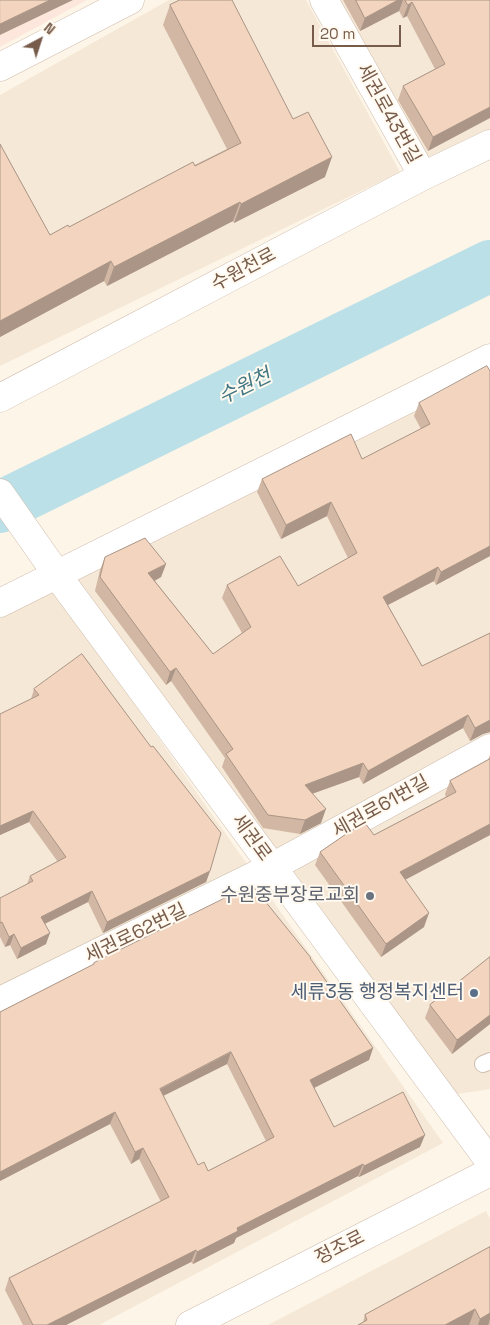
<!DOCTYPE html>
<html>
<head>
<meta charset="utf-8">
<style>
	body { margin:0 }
	#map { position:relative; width:490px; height:1325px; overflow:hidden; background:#fdf5e8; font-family:"Space Grotesk",sans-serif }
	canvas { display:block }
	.north { position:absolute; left:15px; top:15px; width:50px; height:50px; -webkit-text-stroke:4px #fff9ef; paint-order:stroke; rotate:40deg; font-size:14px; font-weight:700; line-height:20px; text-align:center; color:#785c4b }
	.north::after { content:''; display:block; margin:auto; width:18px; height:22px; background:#785c4b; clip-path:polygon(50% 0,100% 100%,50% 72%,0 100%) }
	.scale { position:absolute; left:312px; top:25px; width:89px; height:22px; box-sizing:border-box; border:2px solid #785c4b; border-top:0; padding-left:6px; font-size:15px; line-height:18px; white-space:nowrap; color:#785c4b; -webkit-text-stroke:4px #fff9ef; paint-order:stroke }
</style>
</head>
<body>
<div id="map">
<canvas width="490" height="1325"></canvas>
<div class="north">N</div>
<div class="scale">20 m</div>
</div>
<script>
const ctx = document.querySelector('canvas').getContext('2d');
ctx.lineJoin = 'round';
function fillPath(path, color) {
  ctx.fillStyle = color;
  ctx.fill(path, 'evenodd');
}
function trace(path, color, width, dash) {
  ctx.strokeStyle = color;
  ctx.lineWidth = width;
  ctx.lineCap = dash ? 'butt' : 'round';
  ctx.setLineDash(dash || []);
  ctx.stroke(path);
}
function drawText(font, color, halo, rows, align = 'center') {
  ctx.font = font + ' "Space Grotesk","Noto Sans KR",sans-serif';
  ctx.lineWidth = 4;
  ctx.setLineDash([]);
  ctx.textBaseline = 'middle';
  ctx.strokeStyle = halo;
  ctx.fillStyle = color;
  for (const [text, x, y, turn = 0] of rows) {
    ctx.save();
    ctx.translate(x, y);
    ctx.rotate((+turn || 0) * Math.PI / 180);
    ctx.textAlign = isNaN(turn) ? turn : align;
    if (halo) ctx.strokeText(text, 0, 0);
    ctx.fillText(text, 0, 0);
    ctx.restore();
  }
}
fillPath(new Path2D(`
	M 169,0 L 306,0 L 400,172 L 0,366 L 0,95 Z
	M 327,0 L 490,0 L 490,131 L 418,165 Z
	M 490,370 L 490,1089 L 457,1094 L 292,869 L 167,707 L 72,576 Z
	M 55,591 L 443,1143 L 99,1325 L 0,1325 L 0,618 Z
	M 486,1211 L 490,1219 L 490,1325 L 268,1325 Z`), '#f5e8d6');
fillPath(new Path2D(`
	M 0,0 L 87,0 L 0,47 Z`), '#fde7dc');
trace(new Path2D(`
	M 0,507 L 490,266`), '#bbe0e7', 52);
const service = new Path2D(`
	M 483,1064 L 490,1061`);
const minor = new Path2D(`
	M 324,0 L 423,176
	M 0,67 L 130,0
	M 0,398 L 423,176 L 490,144
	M 0,603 L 490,358
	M 0,1001 L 272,867 L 490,748`);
const tertiary = new Path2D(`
	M 0,493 L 49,563
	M 57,575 L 490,1162
	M 190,1325 L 490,1172`);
const secondary = new Path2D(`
	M 49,563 L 57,575`);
trace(service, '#cfbdad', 18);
trace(minor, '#cfbdad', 29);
trace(tertiary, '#cfbdad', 29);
trace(secondary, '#d5c0ad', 29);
trace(service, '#fff', 16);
trace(minor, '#fff', 28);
trace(tertiary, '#fff', 28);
trace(secondary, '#fff', 28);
fillPath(new Path2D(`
	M 343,0 L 490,0 L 428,151 L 398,100 L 403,86 L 435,69 L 407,16 L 403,18 L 399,11 L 360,31 Z
	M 170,5 L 293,119 L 325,177 L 234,223 L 233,221 L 107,286 L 104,281 L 0,337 L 0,144 L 50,235 L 69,227 L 227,149 L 163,25 Z
	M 490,371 L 490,556 L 436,585 L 434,581 L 388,605 L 422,666 L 490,633 L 490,732 L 483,734 L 470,741 L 463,728 L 363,784 L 359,777 L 312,794 L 321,823 L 300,834 L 263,828 L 222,767 L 225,758 L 171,681 L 166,685 L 95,591 L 100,570 L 105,557 L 166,564 L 161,577 L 155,581 L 213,654 L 242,633 L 222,598 L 227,585 L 298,586 L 348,558 L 327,516 L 281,539 L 257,492 L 262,479 L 362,459 L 421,429 L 414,416 L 419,403 Z
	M 34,689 L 210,871 L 206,882 L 103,933 L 88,902 L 45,924 L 46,944 L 17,959 L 10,945 L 5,947 L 0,937 L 0,898 L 27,884 L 30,876 L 58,862 L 29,822 L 0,835 L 0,714 L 31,699 Z
	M 490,755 L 490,835 L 405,880 L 424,927 L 381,957 L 315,865 L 320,852 L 374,835 L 446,797 L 445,794 L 450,781 L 488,760 Z
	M 490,957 L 490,1024 L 452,1054 L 425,1018 L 430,1005 Z
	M 310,959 L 373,1048 L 369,1060 L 314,1088 L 334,1127 L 420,1147 L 359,1177 L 358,1176 L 236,1238 L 234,1243 L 193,1264 L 191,1262 L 66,1325 L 23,1325 L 5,1290 L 9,1278 L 161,1202 L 139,1159 L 131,1164 L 110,1124 L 0,1181 L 0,1012 L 93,965 L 94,963 ZM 227,1064 L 266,1141 L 208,1171 L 198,1165 L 163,1096 Z
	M 490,1247 L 490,1325 L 358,1325 L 363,1322 L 365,1315 Z`), '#d1b7a4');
fillPath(new Path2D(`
	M 50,0 L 73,0 L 0,35 L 0,24 Z
	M 398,0 L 403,0 L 399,11 L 360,31 L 365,18 Z
	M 412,2 L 407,16 L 403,18 L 408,5 Z
	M 490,107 L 490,118 L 428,151 L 433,137 Z
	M 332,157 L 325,177 L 234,223 L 241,204 Z
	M 240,202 L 233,221 L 107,286 L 114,267 Z
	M 111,261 L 104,281 L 0,337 L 0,321 Z
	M 331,502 L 327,516 L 281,539 L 286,525 Z
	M 490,546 L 490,556 L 436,585 L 441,572 Z
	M 166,564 L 161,577 L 144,586 L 148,573 Z
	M 438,567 L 434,581 L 378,610 L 383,597 Z
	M 176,668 L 171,681 L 166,685 L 170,672 Z
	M 468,715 L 463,728 L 363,784 L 368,771 Z
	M 490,720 L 490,732 L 483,734 L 470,741 L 475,728 Z
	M 363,763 L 359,777 L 300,798 L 305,785 Z
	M 326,809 L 321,823 L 300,834 L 305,820 Z
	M 33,811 L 29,822 L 0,835 L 0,826 Z
	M 490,824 L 490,835 L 395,885 L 400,872 Z
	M 210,871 L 206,882 L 103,933 L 107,922 Z
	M 92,891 L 88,902 L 38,927 L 41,917 Z
	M 429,913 L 424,927 L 381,957 L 386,944 Z
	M 50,933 L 46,944 L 17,959 L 21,948 Z
	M 14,934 L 10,945 L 5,947 L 9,937 Z
	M 490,1015 L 490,1024 L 452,1054 L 457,1040 Z
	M 373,1048 L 369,1060 L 306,1092 L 310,1080 Z
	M 231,1052 L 227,1064 L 155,1100 L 160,1089 Z
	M 115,1112 L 110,1124 L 0,1181 L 0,1172 Z
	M 425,1135 L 420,1147 L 359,1177 L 364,1166 Z
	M 143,1148 L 139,1159 L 131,1164 L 135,1152 Z
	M 363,1164 L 358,1176 L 236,1238 L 234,1243 L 193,1264 L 197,1252 L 237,1228 Z
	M 196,1250 L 191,1262 L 66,1325 L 47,1325 Z
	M 475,1309 L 469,1325 L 445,1325 Z
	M 490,1313 L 490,1319 L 488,1325 L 478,1325 L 480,1319 Z`), '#aa9586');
const building = new Path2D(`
	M 0,0 L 50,0 L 0,24 Z
	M 180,0 L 232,0 L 293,119 L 308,112 L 332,157 L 241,204 L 240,202 L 114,267 L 111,261 L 0,321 L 0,144 L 50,235 L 68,225 L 69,227 L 193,162 L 195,166 L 241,143 L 170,5 Z
	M 356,0 L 398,0 L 365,18 Z
	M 405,0 L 490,0 L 490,107 L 433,137 L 403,86 L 445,64 L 412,2 L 408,5 Z
	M 487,366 L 490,371 L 490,546 L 441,572 L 438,567 L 383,597 L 422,666 L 490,633 L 490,720 L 475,728 L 468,715 L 368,771 L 363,763 L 305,785 L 326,809 L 305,820 L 268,815 L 226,754 L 233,749 L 176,668 L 170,672 L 100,577 L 105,557 L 145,538 L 166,564 L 148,573 L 213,654 L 251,627 L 227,585 L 280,556 L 298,586 L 357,553 L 331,502 L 286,525 L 262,479 L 351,434 L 362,459 L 430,424 L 419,403 Z
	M 82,654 L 151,747 L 153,746 L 221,833 L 210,871 L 107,922 L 92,891 L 41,917 L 50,933 L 21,948 L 14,934 L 9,937 L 2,922 L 0,923 L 0,898 L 33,881 L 30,876 L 66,857 L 33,811 L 0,826 L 0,714 L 39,695 L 34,689 Z
	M 490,759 L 490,824 L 400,872 L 429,913 L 386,944 L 320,852 L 346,834 L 365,823 L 374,835 L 456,792 L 450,781 Z
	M 252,885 L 311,958 L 310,958 L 373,1048 L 310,1080 L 334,1127 L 403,1092 L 425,1135 L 364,1166 L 363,1164 L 237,1228 L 238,1231 L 197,1252 L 196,1250 L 47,1325 L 33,1325 L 9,1278 L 169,1197 L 143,1148 L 135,1152 L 115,1112 L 0,1172 L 0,1012 L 94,964 L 94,963 ZM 231,1052 L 274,1137 L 208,1171 L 204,1162 L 198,1165 L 160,1089 Z
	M 490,957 L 490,1015 L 457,1040 L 430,1005 Z
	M 490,1247 L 490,1313 L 480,1319 L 475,1309 L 445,1325 L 358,1325 L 367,1320 L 365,1315 Z`);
fillPath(building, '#f3d5bf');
trace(building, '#aa9586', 1);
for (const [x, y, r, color] of [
	[370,896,5,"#6b7280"],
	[474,993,5,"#5c6f8a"]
]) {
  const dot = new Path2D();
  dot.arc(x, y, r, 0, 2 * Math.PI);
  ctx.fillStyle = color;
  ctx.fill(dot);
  trace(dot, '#fff9ef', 2);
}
drawText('19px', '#785c4b', '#fff9ef', [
	["세권로43번길",388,114,61],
	["수원천로",244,270,-28],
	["세권로61번길",381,807,-29],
	["세권로",251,838,54],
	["세권로62번길",136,934,-26],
	["정조로",340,1248,-27]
]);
drawText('19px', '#5b616d', '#fff9ef', [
	["수원중부장로교회",360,896]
], 'right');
drawText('19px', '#4e5e75', '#fff9ef', [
	["세류3동 행정복지센터",464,993]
], 'right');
drawText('italic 20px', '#417784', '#fff9ef', [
	["수원천",245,387,-26]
]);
</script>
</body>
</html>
